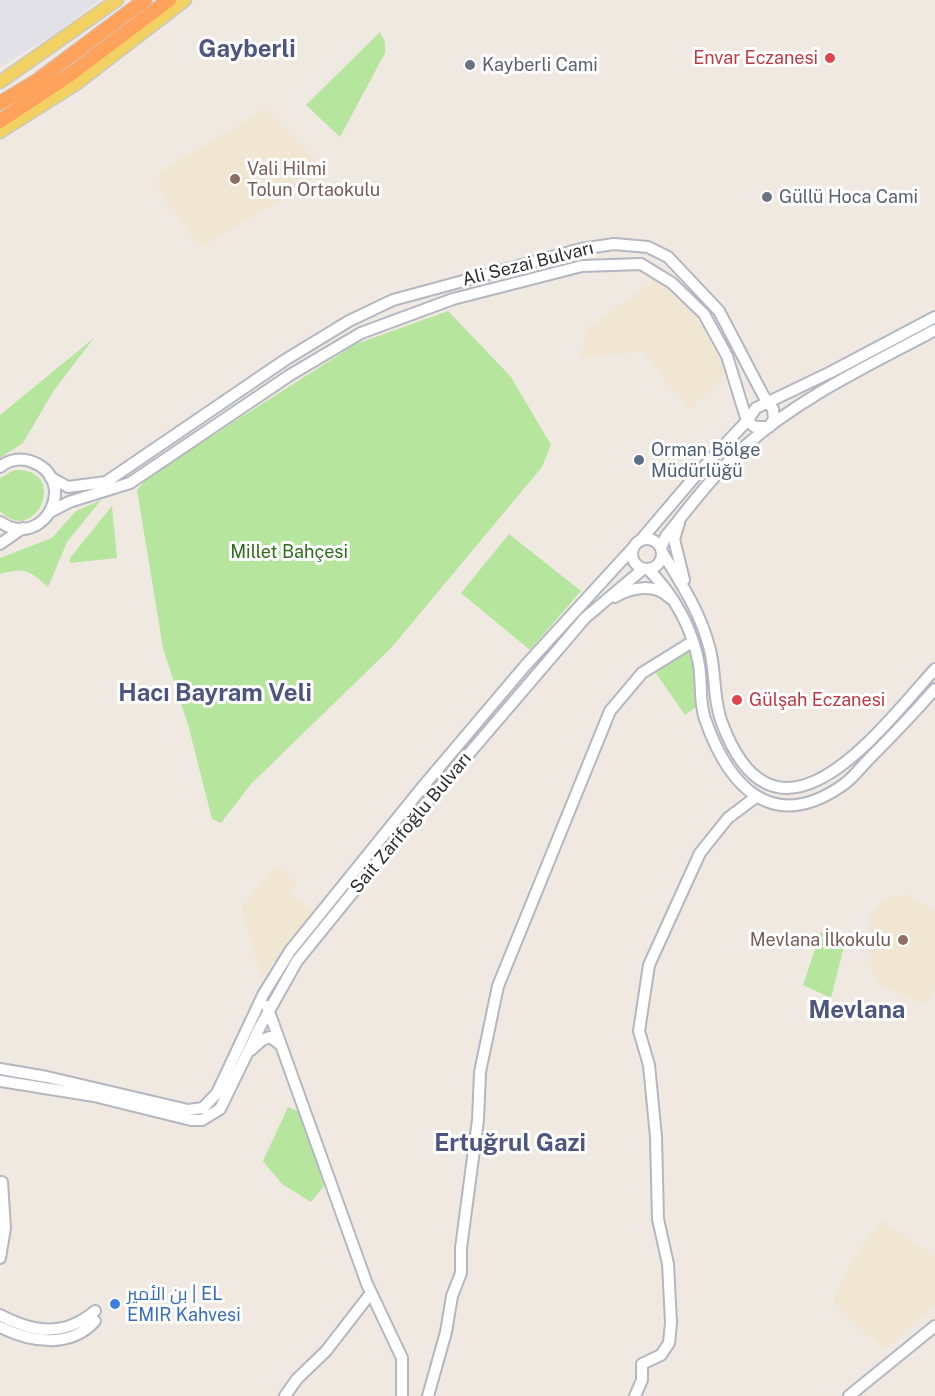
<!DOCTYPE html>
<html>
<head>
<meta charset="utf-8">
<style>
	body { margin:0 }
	canvas { display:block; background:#efe9e1 }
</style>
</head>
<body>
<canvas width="935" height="1396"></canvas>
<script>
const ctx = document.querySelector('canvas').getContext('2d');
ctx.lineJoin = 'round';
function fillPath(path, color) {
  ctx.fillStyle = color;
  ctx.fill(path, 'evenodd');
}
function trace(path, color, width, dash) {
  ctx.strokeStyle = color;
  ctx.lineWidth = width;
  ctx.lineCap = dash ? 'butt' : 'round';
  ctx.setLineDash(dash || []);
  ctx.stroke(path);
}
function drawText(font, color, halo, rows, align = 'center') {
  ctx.font = font + ' "Public Sans",Cairo,sans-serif';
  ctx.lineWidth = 6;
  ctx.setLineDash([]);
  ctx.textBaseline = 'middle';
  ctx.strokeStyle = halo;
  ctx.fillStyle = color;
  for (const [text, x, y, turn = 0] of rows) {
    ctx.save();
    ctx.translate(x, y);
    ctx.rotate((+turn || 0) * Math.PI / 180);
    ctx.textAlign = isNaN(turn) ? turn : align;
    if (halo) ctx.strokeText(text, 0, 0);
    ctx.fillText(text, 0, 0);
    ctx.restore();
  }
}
fillPath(new Path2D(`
	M 0,0 L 100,0 L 53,35 L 0,67 Z`), '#e3e1e8');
fillPath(new Path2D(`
	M 265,109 L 323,168 L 306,185 L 201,247 L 159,191 L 159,173 Z
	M 657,279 L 693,313 L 712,340 L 725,374 L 689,409 L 642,351 L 581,358 L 586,330 Z
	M 276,865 L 297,883 L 290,892 L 316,913 L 262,977 L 241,908 Z
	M 906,895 L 935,912 L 935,989 L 925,1004 L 876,983 L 871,965 L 870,914 L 886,897 Z
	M 881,1220 L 935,1257 L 935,1304 L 885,1350 L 833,1302 L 851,1263 Z`), '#f0e6d1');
fillPath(new Path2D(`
	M 380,32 L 385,42 L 385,53 L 340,137 L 306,105 Z
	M 448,311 L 511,377 L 551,445 L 542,467 L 392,647 L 251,784 L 221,823 L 212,819 L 189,728 L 163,648 L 137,490 L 149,476 L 356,344 Z
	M 94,338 L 54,390 L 23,443 L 0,458 L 0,415 Z
	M 14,470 C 71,467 36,548 0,511 L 0,478 Z
	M 101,500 L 67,542 L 48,587 C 29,570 25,567 0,574 L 0,558 L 52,538 L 76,511 Z
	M 112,506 L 117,558 L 70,563 L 70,558 Z
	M 509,534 L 581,591 L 530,650 L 461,593 Z
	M 683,652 L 691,652 L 695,664 L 698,705 L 685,715 L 655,672 Z
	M 821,932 L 844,946 L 831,998 L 803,985 Z
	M 288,1107 L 300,1112 L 324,1186 L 311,1202 L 282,1184 L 263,1161 Z`), '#b6e59e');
const secondary = new Path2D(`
	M 0,467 C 9,460 20,458 30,461 C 81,478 45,552 0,522
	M 50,477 L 68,487 L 106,482 L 285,360 L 349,321 L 393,300 L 581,249 L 614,244 L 648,247 L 668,257 L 719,311 L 763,395 L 773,409 L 774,419 L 769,427
	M 50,512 L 69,502 L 130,483 L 290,375 L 361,333 L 453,299 L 582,266 L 641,264 L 672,283 L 704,314 L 727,356 L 747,421 L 755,427 L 769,427
	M 679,523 L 674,539 L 684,580
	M632 554a15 15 0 1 1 30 0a15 15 0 1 1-30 0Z
	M 640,541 L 697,474 L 747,421 L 756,408 L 831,372 L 935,317
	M 0,544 L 23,528
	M 661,548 L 666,536 C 691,505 715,473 744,447 C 800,397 870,365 935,330
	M 662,552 C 682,585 701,613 710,650 C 716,674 713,700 722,723 C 777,870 880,730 935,669
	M 648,569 C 674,595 693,629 699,665 C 702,683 699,702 705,719 C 729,788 773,834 843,785 C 853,778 861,767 869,759 C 892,736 914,713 935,689
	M 615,597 C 632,587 655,583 670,598
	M 267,1006 L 281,1045
	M 251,1050 L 262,1040 L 270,1037 L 281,1045 L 367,1284 L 402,1358 L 402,1396
	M 0,1069 L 47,1077 L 188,1110 L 203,1108 L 217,1093 L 263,995 L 290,951 L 425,784 L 525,666 L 633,548
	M 0,1081 L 94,1096 L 191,1120 L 202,1120 L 220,1109 L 260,1027 L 297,961 L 396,839 L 585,618 L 643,569
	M 0,1258 L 5,1228 L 2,1182
	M 0,1315 C 34,1333 64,1337 95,1311
	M 0,1327 C 30,1342 70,1349 95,1321
	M 285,1396 L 297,1379 L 326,1351 L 371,1293
	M 428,1396 L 446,1332 L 452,1296 L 461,1273 L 461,1248 L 478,1120 L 480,1072 L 498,986 L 610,711 L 642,673 L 692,642
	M 635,1396 L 642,1380 L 642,1364 L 661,1355 L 669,1343 L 671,1323 L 668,1264 L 658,1219 L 656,1137 L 649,1065 L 639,1031 L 649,965 L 700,853 L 728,818 L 756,797
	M 849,1396 L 935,1326`);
const primary = new Path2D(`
	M 0,82 L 117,0
	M 0,132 L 76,84 L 185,0`);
const highway = new Path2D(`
	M 0,103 L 38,80 L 145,0
	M 0,121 L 68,76 L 169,0`);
trace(secondary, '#b4b7c1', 14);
trace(primary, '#c9c9c9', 15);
trace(highway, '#c9c9c9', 16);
trace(secondary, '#fff', 10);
trace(primary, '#f2d163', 12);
trace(highway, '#ffa35c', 14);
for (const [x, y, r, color] of [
	[830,58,6,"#e0444e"],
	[470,65,6,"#6b7280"],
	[235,179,6,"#8d6e63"],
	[767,197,6,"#6b7280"],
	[639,460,6,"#5c6f8a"],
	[737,700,6,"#e0444e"],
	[903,940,6,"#8d6e63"],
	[115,1304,6,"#3f7fe0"]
]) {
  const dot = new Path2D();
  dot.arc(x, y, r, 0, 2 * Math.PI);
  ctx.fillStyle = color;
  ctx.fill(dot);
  trace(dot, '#fff', 2);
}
drawText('18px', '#be3a42', '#fff', [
	["Envar Eczanesi",818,58],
	["Gülşah Eczanesi",749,700,"left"]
], 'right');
drawText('18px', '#5b616d', '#fff', [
	["Kayberli Cami",482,65],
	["Güllü Hoca Cami",779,197]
], 'left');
drawText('18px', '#785e54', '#fff', [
	["Vali Hilmi",247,169],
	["Tolun Ortaokulu",247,190],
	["Mevlana İlkokulu",891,940,"right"]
], 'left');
drawText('18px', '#2e2e2e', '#fff', [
	["Ali Sezai Bulvarı",528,264,-14],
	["Sait Zarifoğlu Bulvarı",411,823,-50]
]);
drawText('18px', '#4e5e75', '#fff', [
	["Orman Bölge",651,450],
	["Müdürlüğü",651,471]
], 'left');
drawText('18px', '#2c6e1b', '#fff', [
	["Millet Bahçesi",289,552]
]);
drawText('18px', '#366cbe', '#fff', [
	["بن الأمير | EL",127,1294],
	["EMIR Kahvesi",127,1315]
], 'left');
drawText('bold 24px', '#4d5680', '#fff', [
	["Gayberli",247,50],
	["Hacı Bayram Veli",215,694],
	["Mevlana",857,1011],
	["Ertuğrul Gazi",510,1144]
]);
</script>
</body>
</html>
